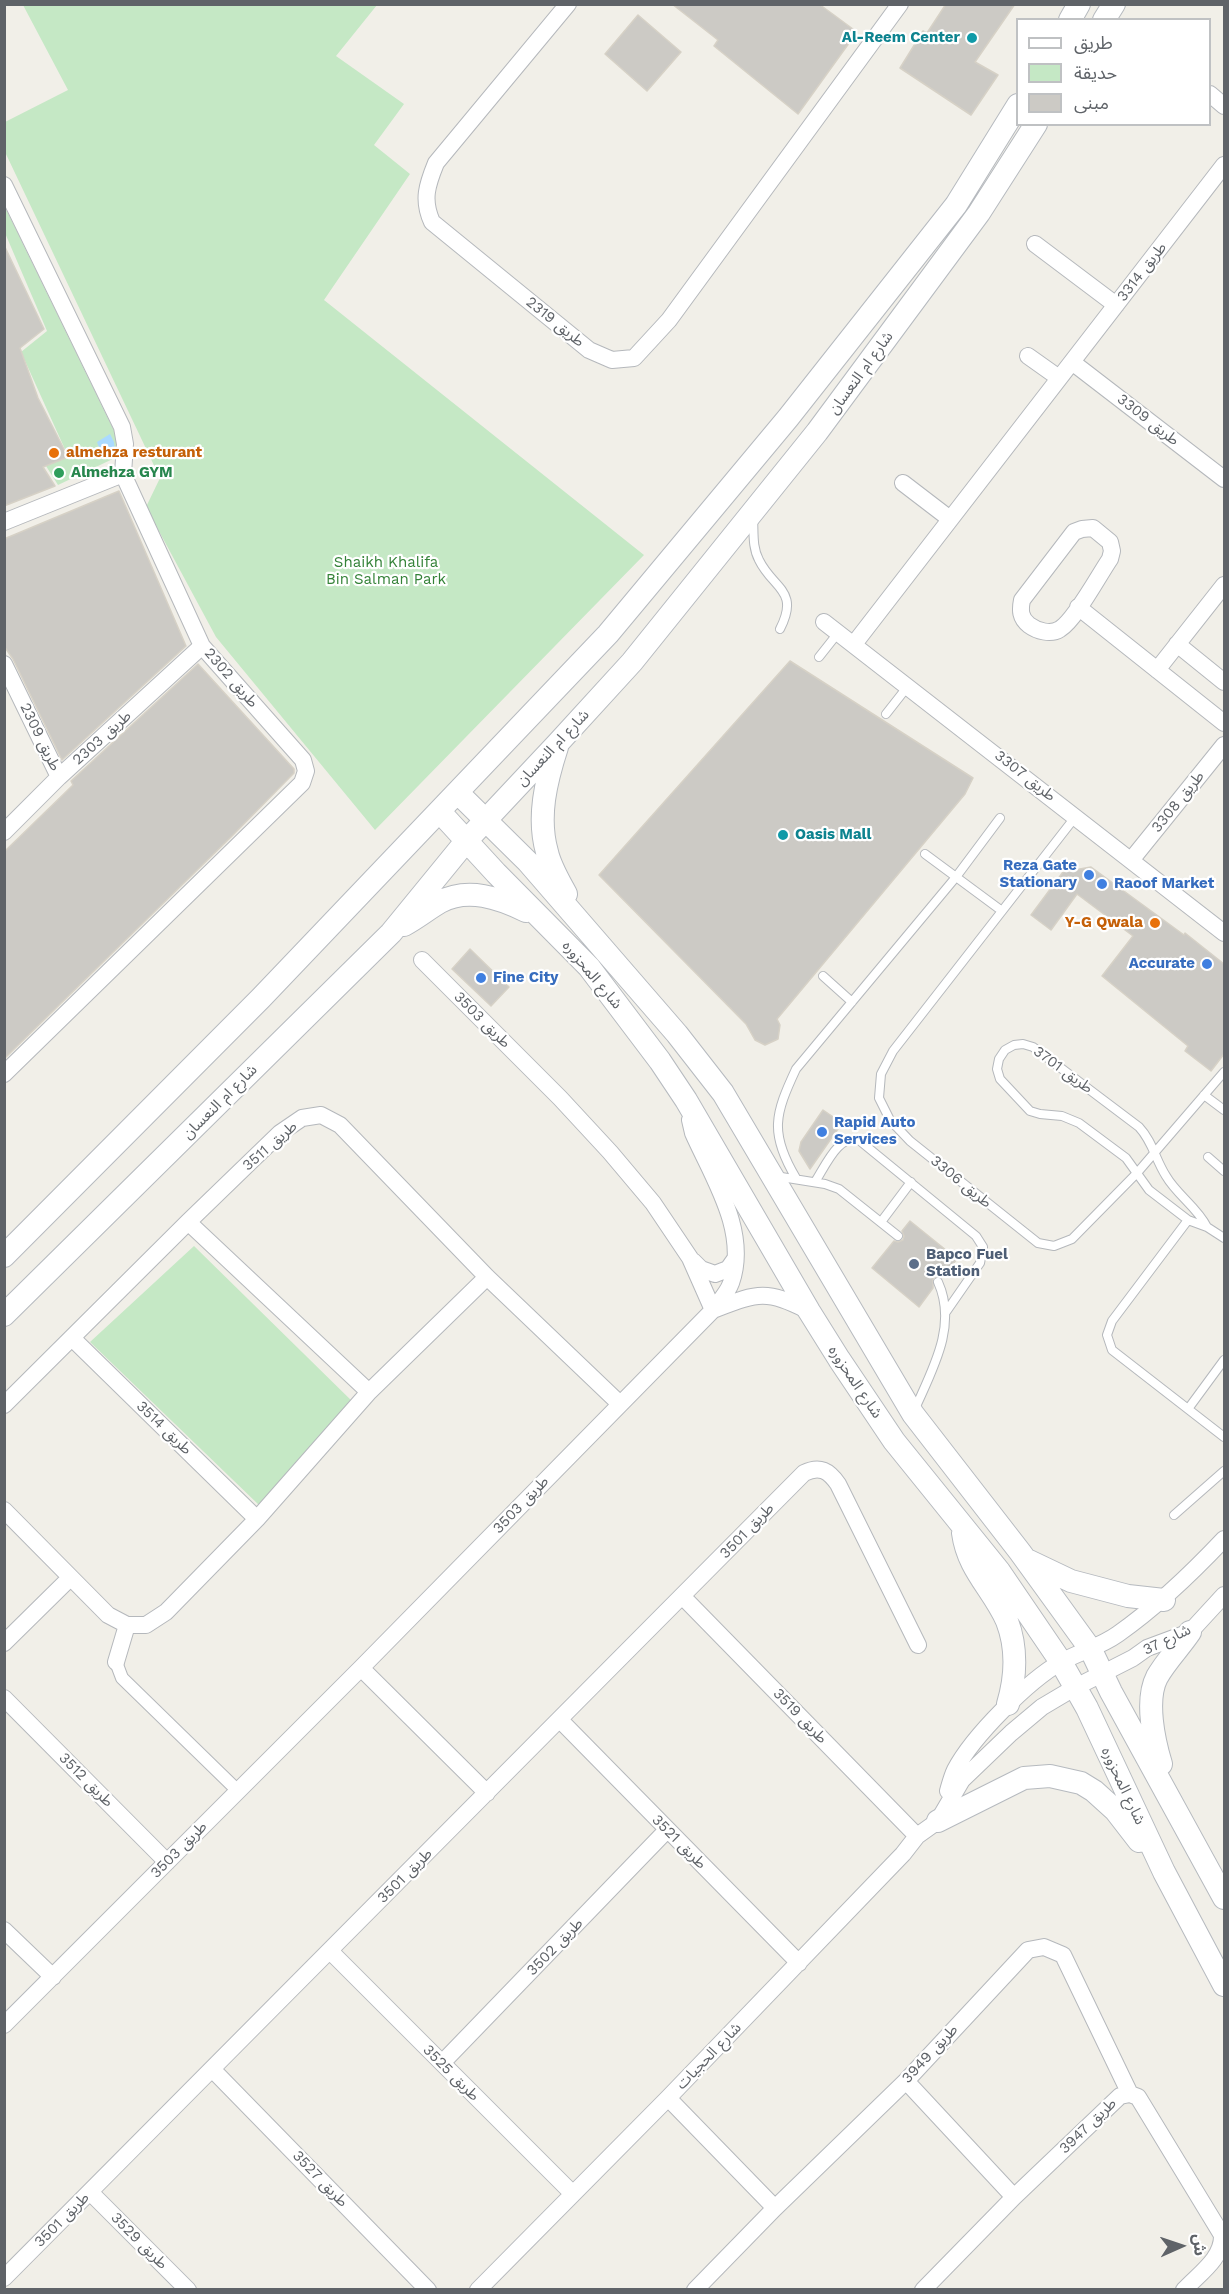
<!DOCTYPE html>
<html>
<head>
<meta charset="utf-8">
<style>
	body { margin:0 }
	#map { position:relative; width:1229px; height:2294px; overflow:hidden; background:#f1efe8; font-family:"Work Sans","Noto Sans Arabic",sans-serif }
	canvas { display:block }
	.frame { position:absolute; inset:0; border:6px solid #5f6368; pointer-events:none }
	.legend { position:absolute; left:1016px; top:18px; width:195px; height:108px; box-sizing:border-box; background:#fff; border:2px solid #bfc1c3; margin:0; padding:8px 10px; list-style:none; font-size:18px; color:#5f6368 }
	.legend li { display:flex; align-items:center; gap:12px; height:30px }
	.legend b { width:30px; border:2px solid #bfc1c3 }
	.north { position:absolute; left:1151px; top:2216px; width:60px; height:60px; -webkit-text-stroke:4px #fff; paint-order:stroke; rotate:87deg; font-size:16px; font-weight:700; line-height:24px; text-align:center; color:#5f6368 }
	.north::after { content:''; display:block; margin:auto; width:21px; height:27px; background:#5f6368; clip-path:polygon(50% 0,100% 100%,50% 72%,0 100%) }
</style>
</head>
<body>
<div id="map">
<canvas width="1229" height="2294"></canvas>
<div class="frame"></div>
<ul class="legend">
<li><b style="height:8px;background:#fff"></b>طريق</li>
<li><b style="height:16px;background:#c5e8c5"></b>حديقة</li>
<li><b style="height:16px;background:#cccac5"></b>مبنى</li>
</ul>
<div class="north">ش</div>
</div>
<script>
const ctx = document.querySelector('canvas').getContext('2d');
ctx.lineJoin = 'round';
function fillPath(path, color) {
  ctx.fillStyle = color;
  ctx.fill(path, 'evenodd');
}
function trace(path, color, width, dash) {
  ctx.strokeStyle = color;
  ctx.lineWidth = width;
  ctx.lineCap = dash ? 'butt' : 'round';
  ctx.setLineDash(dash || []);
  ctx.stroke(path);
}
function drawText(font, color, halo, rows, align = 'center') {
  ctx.font = font + ' "Work Sans","Noto Sans Arabic",sans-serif';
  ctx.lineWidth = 4.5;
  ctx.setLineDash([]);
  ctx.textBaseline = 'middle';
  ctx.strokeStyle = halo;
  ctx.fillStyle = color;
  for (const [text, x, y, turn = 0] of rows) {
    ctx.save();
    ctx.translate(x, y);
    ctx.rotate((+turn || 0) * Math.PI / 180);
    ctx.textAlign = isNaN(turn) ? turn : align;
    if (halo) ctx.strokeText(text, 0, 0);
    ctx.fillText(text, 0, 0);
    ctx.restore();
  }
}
fillPath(new Path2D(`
	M 23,5 L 377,5 L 336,56 L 404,104 L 374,145 L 410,174 L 324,300 L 644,555 L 375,830 L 216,637 L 146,507 L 160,478 L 5,152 L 5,122 L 68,90 Z
	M 4,205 L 119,441 L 119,456 L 58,485 L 46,466 L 68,456 L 21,352 L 47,331 L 5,233 Z
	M 194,1246 L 357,1406 L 260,1506 L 90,1342 Z`), '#c5e8c5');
fillPath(new Path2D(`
	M 110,434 L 114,442 L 115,453 L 103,459 L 97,442 Z`), '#aadaff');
const building = new Path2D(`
	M 672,4 L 819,4 L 857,32 L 798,114 L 714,46 L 718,40 Z
	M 946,4 L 1015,4 L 975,62 L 998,75 L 971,115 L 900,68 L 923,31 L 927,33 Z
	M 638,15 L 681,52 L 647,91 L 605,54 Z
	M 4,245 L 44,329 L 20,348 L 38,398 L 68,457 L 43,467 L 55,486 L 4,506 Z
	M 119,491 L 186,646 L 62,760 L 13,659 L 4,646 L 4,539 Z
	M 790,661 L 973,778 L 965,794 L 777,1019 L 780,1025 L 778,1039 L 765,1045 L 755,1040 L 746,1024 L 599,875 Z
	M 198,664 L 294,769 L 294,773 L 232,836 L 4,1059 L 5,851 L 73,785 L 71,781 Z
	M 1091,867 L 1184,935 L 1185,933 L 1224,964 L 1224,1054 L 1211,1071 L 1185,1051 L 1188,1046 L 1102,976 L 1133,936 L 1077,894 L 1051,930 L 1031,915 L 1063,872 Z
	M 470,949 L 509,987 L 491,1006 L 452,969 Z
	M 823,1110 L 842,1123 L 810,1169 L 799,1151 L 801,1142 Z
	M 910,1221 L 957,1259 L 942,1277 L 937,1276 L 933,1278 L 933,1288 L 919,1307 L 872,1268 L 894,1241 L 898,1242 L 903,1240 L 904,1236 L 902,1231 Z`);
fillPath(building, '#cccac5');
trace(building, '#d6d1c6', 1.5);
const service = new Path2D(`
	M 753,518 C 754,532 752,547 759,560 C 773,589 800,590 780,629
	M 819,657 L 838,633
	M 886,714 L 908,686
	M 1076,816 L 893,1051 L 881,1074 L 879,1098 L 890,1120 L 910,1141 L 1038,1243 L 1054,1246 L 1072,1239 L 1137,1173 L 1224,1072
	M 925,854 L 1002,911
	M 823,976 L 852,1002
	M 1023,1044 L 1033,1047 L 1139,1127 C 1153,1142 1155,1159 1166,1176 C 1177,1195 1197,1207 1207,1227 L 1188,1220 L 1149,1190 L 1126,1158 L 1079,1123 L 1062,1116 L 1040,1114 L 1030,1111 L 1000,1079 L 997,1069 L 999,1059 L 1005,1050 L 1014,1045 Z
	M 1204,1095 L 1224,1110
	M 1208,1157 L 1224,1171
	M 775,1176 L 825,1184 L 839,1189 L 898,1236
	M 796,1178 C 769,1133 775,1114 796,1069 L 956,877 L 1000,818
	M 815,1182 C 825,1167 839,1132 860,1141 L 976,1236 L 983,1247 L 980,1263 L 946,1312
	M 1188,1220 L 1112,1321 L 1107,1335 L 1112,1350 L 1224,1437
	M 881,1222 L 911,1182
	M 1207,1227 L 1224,1238
	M 1188,1409 L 1224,1360
	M 914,1411 C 932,1370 958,1326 938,1282
	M 1174,1515 L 1224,1471`);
const pedestrian = new Path2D(`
	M 116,1662 L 122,1678 L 238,1791`);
const minor = new Path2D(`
	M 568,4 L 436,163 C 427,185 422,200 432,222 L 589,350 L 612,360 L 634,358 L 669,320 L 900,4
	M 1210,94 L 1224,106
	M 4,185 L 122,427 L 125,444 L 123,474 L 202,646 L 303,760 L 306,771 L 302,783 L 4,1074
	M 1035,244 L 1116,305
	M 1028,356 L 1059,378
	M 1072,362 L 1224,479
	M 903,483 L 950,519
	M 4,522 L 123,474
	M 1093,528 L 1110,542 L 1112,551 L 1110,559 C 1099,575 1075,620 1060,629 C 1051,635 1037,631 1029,625 C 1020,618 1020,610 1022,600 L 1074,532 L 1082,529 Z
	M 1078,607 L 1224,723
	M 824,622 L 1224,933
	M 854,644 L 1224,165
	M 1177,644 L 1224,682
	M 4,664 L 59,777
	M 1157,670 L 1224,585
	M 4,832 L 59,777 L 202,646
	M 1132,859 L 1224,745
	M 422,960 L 560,1098 L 610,1152 L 653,1203 L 690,1258 L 713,1310
	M 188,1222 L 369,1392
	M 693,1261 L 701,1269 L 715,1274 L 728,1269 L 735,1259
	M 713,1310 C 758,1293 765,1289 809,1311
	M 72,1338 L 257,1519
	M 4,1405 L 188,1222 L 280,1133 L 302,1118 L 321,1115 L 340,1125 L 487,1277 L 620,1404
	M 4,1510 L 108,1615 L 127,1625 L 146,1625 L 166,1612 L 257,1519 L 369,1392 L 487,1277
	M 683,1597 L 917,1836
	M 4,1643 L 70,1578
	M 116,1662 L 127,1625
	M 361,1668 L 487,1793
	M 4,1698 L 167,1862
	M 560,1720 L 799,1963
	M 948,1791 C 950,1784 952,1776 955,1770 C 973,1736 1028,1681 1061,1662 C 1079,1652 1100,1647 1118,1634 C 1158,1606 1191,1574 1224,1539
	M 4,1930 L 53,1977
	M 330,1951 L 573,2194
	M 4,2025 L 361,1668 L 713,1310 C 719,1302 728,1292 731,1283 C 749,1232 713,1178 693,1133 L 690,1120
	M 442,2063 L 667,1830
	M 212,2069 L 428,2290
	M 906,2081 L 1014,2197
	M 668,2098 L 775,2208
	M 90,2192 L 188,2290
	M 4,2278 L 804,1473 C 820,1465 829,1471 838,1484 L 918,1645
	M 478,2290 L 668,2098 L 903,1854 L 917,1836 L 938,1821 L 962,1780 L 1011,1733 L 1042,1707 L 1074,1688 L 1133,1658 L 1147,1648 L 1190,1632 L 1224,1595
	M 695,2290 L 775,2208 L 906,2081 L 1028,1950 L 1044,1947 L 1063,1955 L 1130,2094
	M 923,2290 L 1014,2197 L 1120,2096 L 1130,2094 L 1138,2097 L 1222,2235 C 1223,2258 1200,2273 1184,2290`);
const secondary = new Path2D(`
	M 1070,20 L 1079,4
	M 1104,20 L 1114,4
	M 557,747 C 546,781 537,817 547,852 C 550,866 559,881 566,894
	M 458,793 L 528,862 L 677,1034 L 723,1093 L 913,1414 L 1020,1552 L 1091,1650 L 1111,1692 L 1224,1898
	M 440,812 L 496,873 L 589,967 L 660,1061 L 686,1100 L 809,1311 L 839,1359 L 894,1441 L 999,1571 L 1061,1662 L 1087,1708 L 1164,1872 L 1224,1985
	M 404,925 C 417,918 428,909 440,902 C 468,887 499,898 526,911
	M 4,1256 L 261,998 L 608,634 L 788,418 L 956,205 L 1018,105
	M 4,1315 L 391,933 L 467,840 L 558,743 L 632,662 L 817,432 L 979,213 L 1036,124
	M 963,1533 C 968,1570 993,1589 1007,1621 C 1017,1647 1016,1677 1008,1704
	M 1029,1561 L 1071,1581 L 1128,1596 L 1164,1600
	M 1161,1764 C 1154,1741 1145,1700 1157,1677 C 1166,1661 1180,1647 1190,1632
	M 938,1821 L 1024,1778 L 1050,1776 L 1081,1783 L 1094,1791 L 1115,1810 L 1139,1841`);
trace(service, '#b5b8bc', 10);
trace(pedestrian, '#b5b8bc', 14);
trace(minor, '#b5b8bc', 18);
trace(secondary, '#b6babf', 24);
trace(service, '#fff', 8);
trace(pedestrian, '#fff', 12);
trace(minor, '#fff', 16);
trace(secondary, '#fff', 22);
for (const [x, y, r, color] of [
	[972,38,6,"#0f9aa8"],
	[54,453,6,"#e8710a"],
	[59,473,6,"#2e9e5b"],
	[783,835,6,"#0f9aa8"],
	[1089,875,6,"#3f7fe0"],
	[1102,884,6,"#3f7fe0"],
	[1155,923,6,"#e8710a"],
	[1207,964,6,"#3f7fe0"],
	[481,978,6,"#3f7fe0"],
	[822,1132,6,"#3f7fe0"],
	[914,1264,6,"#5c6f8a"]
]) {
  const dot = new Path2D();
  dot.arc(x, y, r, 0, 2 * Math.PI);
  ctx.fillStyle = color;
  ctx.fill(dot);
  trace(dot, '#fff', 2);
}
drawText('bold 15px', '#0d838f', '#fff', [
	["Al-Reem Center",960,38],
	["Oasis Mall",795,835,"left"]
], 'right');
drawText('15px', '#5f6368', '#fff', [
	["طريق 3314",1142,272,-52],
	["طريق 2319",555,322,39],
	["شارع ام النعسان",861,373,-54],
	["طريق 3309",1148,420,38],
	["طريق 2302",231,678,49],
	["طريق 2309",40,737,64],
	["طريق 2303",102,738,-42],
	["شارع ام النعسان",553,748,-47],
	["طريق 3307",1025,776,38],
	["طريق 3308",1178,802,-51],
	["شارع المحزوره",592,975,50],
	["طريق 3503",482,1020,45],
	["طريق 3701",1063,1070,36],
	["شارع ام النعسان",220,1102,-45],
	["طريق 3511",270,1146,-41],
	["طريق 3306",961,1182,39],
	["شارع المحزوره",855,1382,56],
	["طريق 3514",164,1428,44],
	["طريق 3503",521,1505,-46],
	["طريق 3501",747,1531,-46],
	["شارع 37",1167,1640,-26],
	["طريق 3519",800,1716,46],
	["طريق 3512",86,1780,45],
	["شارع المحزوره",1123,1786,65],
	["طريق 3521",679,1842,45],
	["طريق 3503",179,1850,-45],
	["طريق 3501",405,1876,-45],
	["طريق 3502",555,1947,-46],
	["طريق 3949",930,2054,-47],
	["شارع الحجيات",709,2056,-46],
	["طريق 3525",451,2073,45],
	["طريق 3947",1088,2126,-44],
	["طريق 3527",320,2179,46],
	["طريق 3501",62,2220,-45],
	["طريق 3529",139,2241,45]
]);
drawText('bold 15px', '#c56008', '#fff', [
	["almehza resturant",66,453],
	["Y-G Qwala",1143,923,"right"]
], 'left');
drawText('bold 15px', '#27864d', '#fff', [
	["Almehza GYM",71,473]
], 'left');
drawText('15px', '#348238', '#fff', [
	["Shaikh Khalifa",386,563],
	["Bin Salman Park",386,580]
]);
drawText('bold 15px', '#366cbe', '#fff', [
	["Reza Gate",1077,866,"right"],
	["Stationary",1077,883,"right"],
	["Raoof Market",1114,884],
	["Accurate",1195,964,"right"],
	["Fine City",493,978],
	["Rapid Auto",834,1123],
	["Services",834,1140]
], 'left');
drawText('bold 15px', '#4e5e75', '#fff', [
	["Bapco Fuel",926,1255],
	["Station",926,1272]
], 'left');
</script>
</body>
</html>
